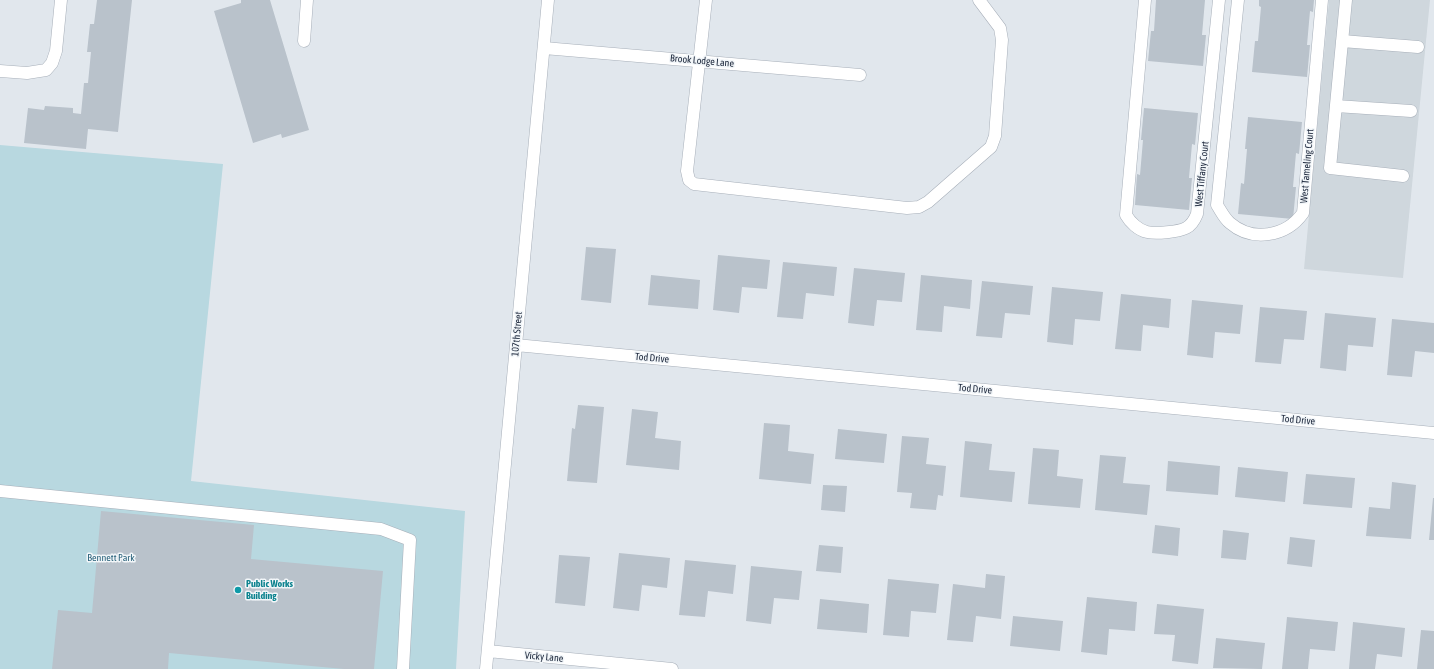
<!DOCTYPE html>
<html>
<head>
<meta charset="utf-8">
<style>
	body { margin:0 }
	canvas { display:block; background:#e1e7ed }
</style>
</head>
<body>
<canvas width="1434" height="669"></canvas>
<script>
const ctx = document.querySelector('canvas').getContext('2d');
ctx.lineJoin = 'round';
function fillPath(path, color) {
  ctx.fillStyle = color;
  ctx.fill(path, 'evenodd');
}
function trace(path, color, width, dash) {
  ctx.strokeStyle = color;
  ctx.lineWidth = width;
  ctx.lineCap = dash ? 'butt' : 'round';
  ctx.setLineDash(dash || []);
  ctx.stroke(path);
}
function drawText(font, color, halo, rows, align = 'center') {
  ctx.font = font + ' "Asap Condensed",sans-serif';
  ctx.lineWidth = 3;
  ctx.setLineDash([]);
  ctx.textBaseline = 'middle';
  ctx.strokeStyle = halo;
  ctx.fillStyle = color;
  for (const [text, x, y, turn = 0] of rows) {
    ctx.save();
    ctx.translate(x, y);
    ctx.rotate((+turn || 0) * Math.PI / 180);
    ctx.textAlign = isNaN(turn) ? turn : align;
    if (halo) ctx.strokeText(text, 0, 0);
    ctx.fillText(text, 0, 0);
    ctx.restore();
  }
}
fillPath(new Path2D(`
	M 1329,0 L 1430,0 L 1403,278 L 1304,269 Z`), '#cfd7dd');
fillPath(new Path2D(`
	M 0,145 L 223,164 L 191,481 L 465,511 L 456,669 L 0,669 Z`), '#b8d8e0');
fillPath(new Path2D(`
	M 97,0 L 132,0 L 118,132 L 88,129 L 86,149 L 24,143 L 28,108 L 44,110 L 45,106 L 73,108 L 73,113 L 81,114 L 84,83 L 88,83 L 91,52 L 87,52 L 90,24 L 94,24 Z
	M 241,0 L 270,0 L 309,130 L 282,138 L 281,134 L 253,143 L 214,11 L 241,3 Z
	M 1156,0 L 1205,0 L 1202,35 L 1206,35 L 1203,66 L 1148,61 L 1151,31 L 1154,31 Z
	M 1259,0 L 1314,0 L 1313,12 L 1310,11 L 1307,45 L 1310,45 L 1307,77 L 1252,72 L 1255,41 L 1258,41 L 1261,7 L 1259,6 Z
	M 1144,108 L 1198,113 L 1195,145 L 1192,144 L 1189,178 L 1192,178 L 1189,210 L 1135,205 L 1137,174 L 1140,175 L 1143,140 L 1141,140 Z
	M 1248,117 L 1302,122 L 1299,154 L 1296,153 L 1293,187 L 1296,187 L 1293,219 L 1238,214 L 1241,183 L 1244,184 L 1247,149 L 1245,149 Z
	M 586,247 L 616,249 L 611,303 L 581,300 Z
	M 718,255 L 770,260 L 767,289 L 742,287 L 739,313 L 713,310 Z
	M 783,262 L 837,267 L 834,296 L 806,293 L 803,319 L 777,317 Z
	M 854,268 L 905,273 L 902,302 L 877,300 L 874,326 L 848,323 Z
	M 651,275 L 700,280 L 698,309 L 648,305 Z
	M 921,275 L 972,280 L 970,309 L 944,306 L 942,332 L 916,330 Z
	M 982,281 L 1033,286 L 1030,315 L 1005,313 L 1002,338 L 976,336 Z
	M 1052,287 L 1103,292 L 1100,321 L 1075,319 L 1073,345 L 1047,342 Z
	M 1121,294 L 1171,299 L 1169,328 L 1143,325 L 1141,351 L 1115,349 Z
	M 1192,300 L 1243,305 L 1240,334 L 1215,332 L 1213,358 L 1187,355 Z
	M 1260,307 L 1307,311 L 1304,340 L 1284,339 L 1281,364 L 1255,362 Z
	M 1325,313 L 1376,318 L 1373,347 L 1348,345 L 1346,371 L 1320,368 Z
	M 1392,319 L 1434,323 L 1434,353 L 1415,351 L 1412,377 L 1387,375 Z
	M 578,405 L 604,407 L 597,483 L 567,481 L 572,428 L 575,429 Z
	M 632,409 L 658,412 L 655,438 L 681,441 L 679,470 L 626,465 Z
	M 764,423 L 790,425 L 788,451 L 814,454 L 811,484 L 759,479 Z
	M 838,429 L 887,434 L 884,463 L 835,459 Z
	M 902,436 L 929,438 L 926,464 L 946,466 L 943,496 L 938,495 L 936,510 L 910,508 L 912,493 L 897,492 Z
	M 965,441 L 992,444 L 989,470 L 1015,472 L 1012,502 L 960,497 Z
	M 1033,448 L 1059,450 L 1057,476 L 1083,479 L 1080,508 L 1028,504 Z
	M 1100,455 L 1126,457 L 1123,483 L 1150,485 L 1147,515 L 1095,510 Z
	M 1168,461 L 1220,466 L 1218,495 L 1166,491 Z
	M 1238,467 L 1288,472 L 1285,502 L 1235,497 Z
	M 1306,474 L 1355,478 L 1352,508 L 1303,504 Z
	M 1392,482 L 1416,485 L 1411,539 L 1366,536 L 1369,507 L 1390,509 Z
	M 823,485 L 847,486 L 845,512 L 821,510 Z
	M 1433,498 L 1434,498 L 1434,540 L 1429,540 Z
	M 101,511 L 254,525 L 251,559 L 383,571 L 374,669 L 344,669 L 169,653 L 168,669 L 52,669 L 58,610 L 92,613 Z
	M 1155,525 L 1180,528 L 1178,556 L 1152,553 Z
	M 1223,530 L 1249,533 L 1246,560 L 1221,558 Z
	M 1290,537 L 1315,540 L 1312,567 L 1287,564 Z
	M 819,545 L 843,547 L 841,573 L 816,571 Z
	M 619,553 L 670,558 L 667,588 L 642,585 L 639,611 L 613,608 Z
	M 559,555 L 590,557 L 585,606 L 555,603 Z
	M 685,560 L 736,565 L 733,594 L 708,591 L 705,617 L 679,615 Z
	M 751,566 L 802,571 L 799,600 L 774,598 L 771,624 L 746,621 Z
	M 986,574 L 1005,576 L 1001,619 L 976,616 L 973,642 L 947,640 L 953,584 L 985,588 Z
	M 888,579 L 939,584 L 936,613 L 911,611 L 909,637 L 883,635 Z
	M 1087,597 L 1137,602 L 1135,631 L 1109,629 L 1107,655 L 1081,652 Z
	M 820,599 L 869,604 L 867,633 L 817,629 Z
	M 1157,604 L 1204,609 L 1198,664 L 1172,661 L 1175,635 L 1154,634 Z
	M 1013,616 L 1063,621 L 1060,651 L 1010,646 Z
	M 1287,617 L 1338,622 L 1335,651 L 1310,649 L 1308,669 L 1282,669 Z
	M 1353,622 L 1405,628 L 1402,657 L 1377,654 L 1375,669 L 1349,669 Z
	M 1421,630 L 1434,631 L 1434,669 L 1417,669 Z
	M 1216,638 L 1265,643 L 1262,669 L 1213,668 Z`), '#b9c2cb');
const lane = new Path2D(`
	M 706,0 L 687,171 L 689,180 L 694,184 L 907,208 L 919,207 L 928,202 L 991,147 L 995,136 L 1002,40 L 1000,28 L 979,0
	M 1346,0 L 1330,168 L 1403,176
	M 304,41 L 307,0
	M 1342,41 L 1418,47
	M 0,71 L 27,73 L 46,70 L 52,63 L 56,51 L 61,0
	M 1336,106 L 1411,111
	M 0,491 L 381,529 L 410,540 L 403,669`);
const street = new Path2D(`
	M 1145,0 L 1126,215 C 1130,222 1138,230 1147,232 C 1156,234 1178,232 1186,228 C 1192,225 1195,219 1197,214 L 1219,0
	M 1238,0 L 1217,205 C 1221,211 1224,218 1230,223 C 1252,242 1286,237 1303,213 L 1322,0
	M 544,48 L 860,75
	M 516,345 L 1434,433
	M 488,651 L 672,669
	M 486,669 L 548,0`);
trace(lane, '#a7afb9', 13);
trace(street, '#a7afb9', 13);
trace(lane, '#fff', 12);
trace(street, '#fff', 12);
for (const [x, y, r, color] of [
	[238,590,4,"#0f9aa8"]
]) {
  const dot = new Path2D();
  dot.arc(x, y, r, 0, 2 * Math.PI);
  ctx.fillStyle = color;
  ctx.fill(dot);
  trace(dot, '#f2f6f9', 1.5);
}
drawText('10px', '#202b3f', '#f2f6f9', [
	["Brook Lodge Lane",702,61,5],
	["West Tameling Court",1307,166,-85],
	["West Tiffany Court",1202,174,-84],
	["107th Street",517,334,-85],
	["Tod Drive",652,358,5],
	["Tod Drive",975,389,5],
	["Tod Drive",1298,420,5],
	["Vicky Lane",544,657,5]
]);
drawText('10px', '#276079', '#f2f6f9', [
	["Bennett Park",111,558]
]);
drawText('bold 10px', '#0d838f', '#f2f6f9', [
	["Public Works",246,584],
	["Building",246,596]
], 'left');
</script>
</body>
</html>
